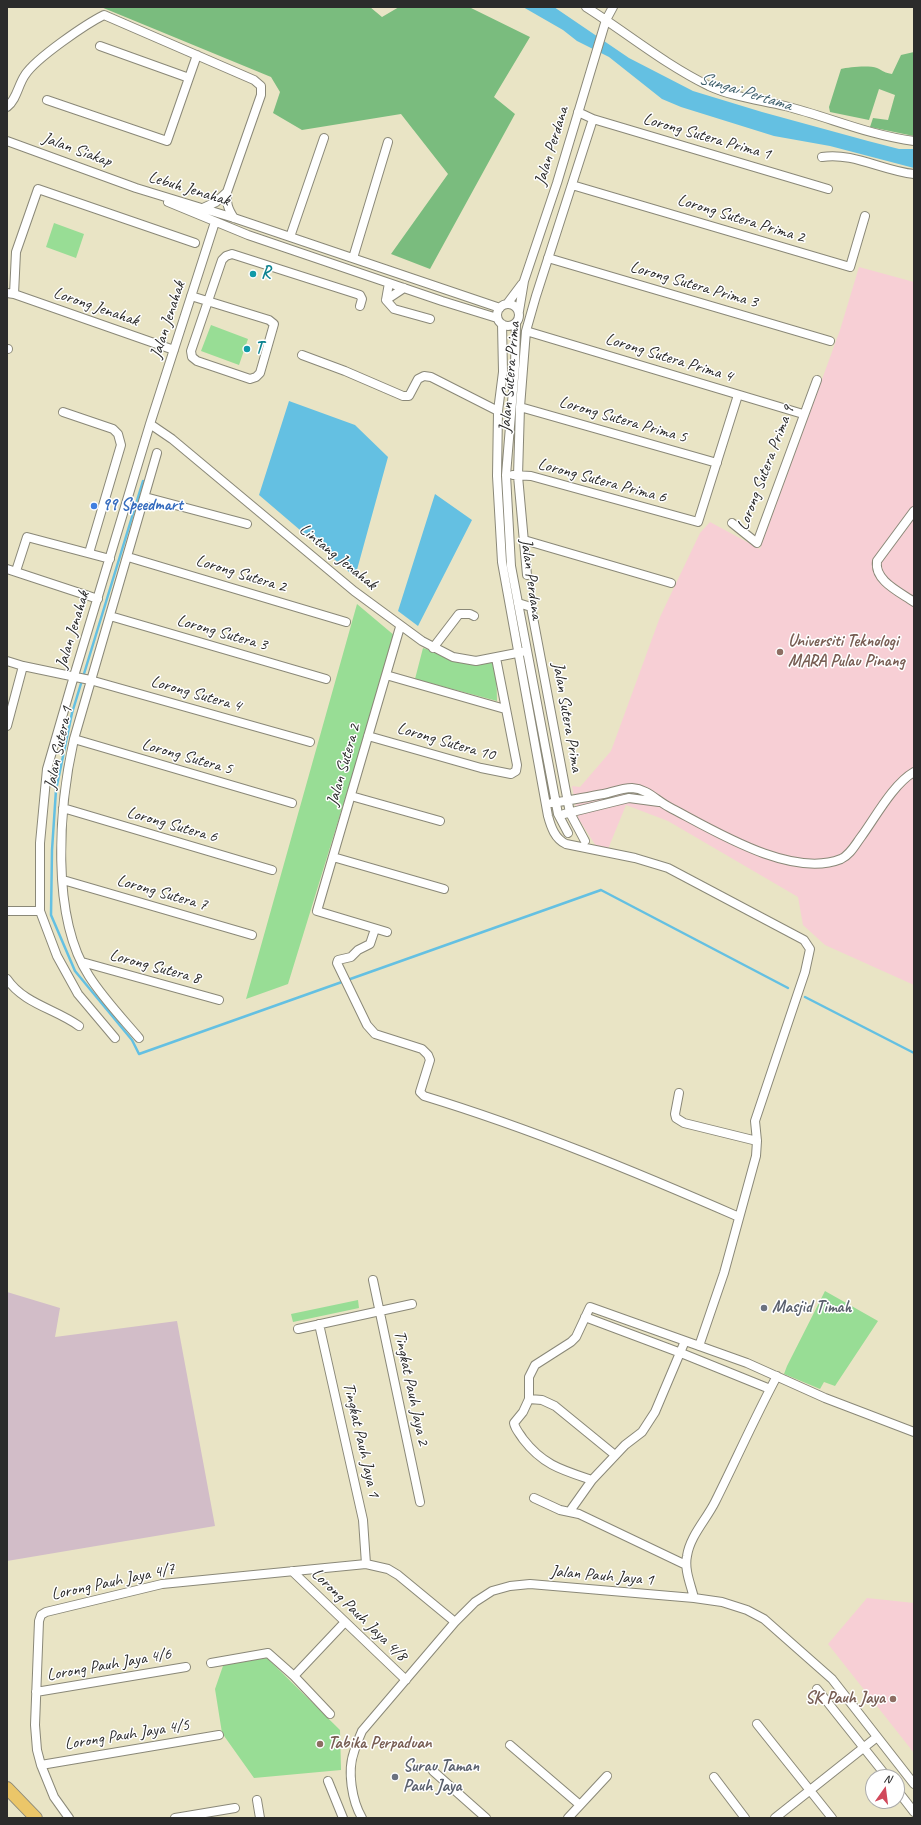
<!DOCTYPE html>
<html>
<head>
<meta charset="utf-8">
<style>
	body { margin:0 }
	#map { position:relative; width:921px; height:1825px; overflow:hidden; background:#e9e4c5; font-family:Caveat,sans-serif }
	canvas { display:block }
	.frame { position:absolute; inset:0; border:8px solid #2b2b2b; pointer-events:none }
	.north { position:absolute; left:865px; top:1769px; width:40px; height:40px; box-sizing:border-box; background:#fff; border:1px solid #aaa; border-radius:50%; rotate:14deg; font-size:11px; font-weight:700; line-height:16px; text-align:center; color:#2b2b2b }
	.north::after { content:''; display:block; margin:auto; width:14px; height:18px; background:#d1495b; clip-path:polygon(50% 0,100% 100%,50% 72%,0 100%) }
</style>
</head>
<body>
<div id="map">
<canvas width="921" height="1825"></canvas>
<div class="frame"></div>
<div class="north">N</div>
</div>
<script>
const ctx = document.querySelector('canvas').getContext('2d');
ctx.lineJoin = 'round';
function fillPath(path, color) {
  ctx.fillStyle = color;
  ctx.fill(path, 'evenodd');
}
function trace(path, color, width, dash) {
  ctx.strokeStyle = color;
  ctx.lineWidth = width;
  ctx.lineCap = dash ? 'butt' : 'round';
  ctx.setLineDash(dash || []);
  ctx.stroke(path);
}
function drawText(font, color, halo, rows, align = 'center') {
  ctx.font = font + ' Caveat,sans-serif';
  ctx.lineWidth = 3;
  ctx.setLineDash([]);
  ctx.textBaseline = 'middle';
  ctx.strokeStyle = halo;
  ctx.fillStyle = color;
  for (const [text, x, y, turn = 0] of rows) {
    ctx.save();
    ctx.translate(x, y);
    ctx.rotate((+turn || 0) * Math.PI / 180);
    ctx.textAlign = isNaN(turn) ? turn : align;
    if (halo) ctx.strokeText(text, 0, 0);
    ctx.fillText(text, 0, 0);
    ctx.restore();
  }
}
fillPath(new Path2D(`
	M 859,267 L 914,282 L 914,985 L 825,945 L 803,925 L 798,897 L 668,821 L 626,805 L 608,849 L 596,846 L 578,818 L 572,786 L 580,787 L 611,751 L 660,617 L 700,533 L 710,522 L 760,549 L 840,330 Z
	M 867,1598 L 914,1603 L 914,1753 L 828,1644 Z`), '#f7cfd5');
fillPath(new Path2D(`
	M 7,1292 L 60,1308 L 55,1337 L 177,1321 L 215,1526 L 7,1561 Z`), '#d2bdc8');
fillPath(new Path2D(`
	M 54,223 L 84,234 L 76,258 L 46,247 Z
	M 211,325 L 248,339 L 239,365 L 201,351 Z
	M 357,604 L 395,636 L 288,984 L 246,999 Z
	M 423,648 L 453,657 L 496,658 L 497,701 L 415,679 Z
	M 825,1291 L 878,1321 L 835,1386 L 824,1382 L 820,1389 L 784,1374 L 787,1366 Z
	M 358,1300 L 359,1308 L 293,1322 L 291,1314 Z
	M 267,1658 L 340,1730 L 341,1770 L 254,1778 L 222,1733 L 215,1689 L 224,1663 Z`), '#98dd95');
fillPath(new Path2D(`
	M 101,7 L 370,7 L 382,17 L 399,7 L 469,7 L 530,37 L 494,97 L 515,114 L 430,269 L 391,254 L 448,174 L 401,114 L 302,130 L 273,113 L 280,92 L 271,77 Z
	M 914,52 L 914,136 L 870,127 L 873,118 L 888,120 L 895,95 L 879,89 L 869,120 L 830,112 L 829,107 L 841,69 C 849,67 869,65 877,68 C 883,71 885,73 892,74 L 901,55 Z`), '#7abc7e');
fillPath(new Path2D(`
	M 523,7 L 554,7 L 629,58 L 693,91 L 762,112 L 868,141 L 899,149 L 914,149 L 914,168 L 830,146 L 774,136 L 681,107 L 662,99 L 609,57 L 577,41 L 563,30 Z
	M 289,401 L 355,425 L 388,457 L 355,577 L 259,495 Z
	M 435,494 L 472,520 L 418,626 L 398,611 Z`), '#64c0e2');
trace(new Path2D(`
	M 143,481 L 72,713 L 56,790 L 52,850 L 51,915 L 75,971 L 132,1040 L 139,1054 L 601,890 L 788,988
	M 805,997 L 914,1053`), '#64c0e2', 2.5);
const minor = new Path2D(`
	M 586,7 C 627,33 664,64 709,86 C 733,97 760,100 785,106 C 829,117 868,135 914,141
	M 100,46 L 189,78
	M 47,100 L 167,141 L 197,55
	M 7,107 C 17,99 18,85 25,75 C 36,58 86,24 104,15 L 254,80 L 261,86 L 261,95 L 227,192 C 226,203 228,209 234,218
	M 578,112 L 593,119 L 828,189
	M 7,141 L 136,188 L 234,218 L 500,308
	M 822,157 C 853,152 883,171 914,174
	M 572,185 L 850,267 L 865,216
	M 168,202 L 248,235 L 442,301 L 497,318
	M 203,208 L 216,202 L 227,192
	M 290,237 L 324,138
	M 353,258 L 388,142
	M 548,258 L 830,341
	M 389,283 L 386,300 L 394,309 L 430,319
	M 7,293 L 14,294 L 174,350
	M 14,294 L 16,252 L 38,189 L 195,243
	M 191,296 L 269,320 L 274,324 L 260,373 L 256,377 L 250,379 L 197,361 L 192,357 L 191,351 L 222,260 L 226,256 L 232,254 L 360,295 L 362,299 L 360,306
	M 386,300 L 404,288
	M497 315a11 11 0 1 1 22 0a11 11 0 1 1-22 0Z
	M 507,304 L 522,284
	M 519,311 L 524,281 L 557,183 L 606,20 L 613,7
	M 516,323 L 515,366 L 506,475 L 511,566 L 558,814 L 568,833
	M 502,324 L 503,372 L 498,411 L 497,476 L 502,562 L 548,816 C 551,827 555,839 566,844 L 635,858 L 668,868 L 804,940 L 810,949 L 805,972 L 755,1121 L 757,1141 L 756,1156 L 724,1273 L 699,1346
	M 526,331 L 803,414
	M 7,349 L 8,349
	M 302,355 L 345,371 L 403,396 L 409,396 L 418,379 L 424,376 L 431,377 L 498,411
	M 520,407 L 717,463
	M 63,412 L 113,429 L 118,434 L 121,445 L 89,553
	M 150,424 L 172,439 L 354,591 L 422,641 L 453,657 L 476,661 L 522,652
	M 513,475 L 531,476 L 698,522 L 738,395
	M 145,497 L 247,524
	M 914,511 L 877,561 C 874,581 900,592 914,602
	M 732,523 L 757,543 L 817,380
	M 524,540 L 671,583
	M 128,557 L 346,622
	M 7,569 L 98,599
	M 16,571 L 27,537 L 110,559
	M 527,575 L 518,476 L 520,407 L 526,331 L 536,296 L 593,119
	M 518,603 L 531,607 L 570,813 L 585,841
	M 110,616 L 326,679
	M 433,648 L 459,614 L 470,614 L 474,616
	M 7,661 L 23,666 L 90,680 L 310,742
	M 386,675 L 505,709
	M 7,726 L 23,666
	M 368,736 L 481,768 L 511,774 L 516,771 L 517,765 L 496,658
	M 74,739 L 292,803
	M 351,796 L 440,821
	M 552,803 C 570,800 589,797 608,793 C 615,791 624,788 632,788 C 647,789 656,800 669,807 C 713,830 791,879 841,859 C 850,855 855,845 861,837 C 875,818 893,784 914,772
	M 63,808 L 272,870
	M 564,814 L 629,798 L 659,802
	M 333,857 L 444,889
	M 63,880 L 252,935
	M 7,911 L 40,911
	M 375,929 L 370,944 L 358,950 L 351,957 L 338,960 L 337,963 L 367,1025 L 375,1034 L 422,1049 L 428,1055 L 430,1060 L 420,1092 L 424,1096 C 532,1129 636,1172 739,1217
	M 387,932 L 317,911 L 400,627
	M 82,962 L 219,1000
	M 7,979 C 24,1004 56,1009 79,1026
	M 115,1038 L 78,994 L 57,956 L 40,911 L 40,843 L 47,769 L 74,676 L 150,424 L 215,222
	M 139,1038 C 122,1018 103,998 89,976 C 50,916 59,806 74,739 L 157,453
	M 679,1093 L 675,1114 L 676,1118 L 684,1123 L 757,1141
	M 373,1280 L 420,1502
	M 585,1317 L 681,1353 L 770,1389
	M 319,1324 L 363,1520 L 366,1564
	M 298,1329 L 412,1304
	M 529,1399 L 542,1400 L 555,1406 L 615,1455
	M 592,1480 C 562,1470 543,1465 523,1439 C 520,1434 515,1429 514,1423 L 523,1412 L 529,1399 L 529,1377 L 535,1365 L 571,1342 L 576,1337 L 590,1307 L 747,1363 L 825,1398 L 914,1432
	M 534,1498 L 560,1510 L 579,1514 L 686,1565
	M 570,1511 L 592,1480 L 625,1445 L 642,1432 L 655,1412 L 685,1341
	M 292,1571 L 406,1680
	M 694,1598 C 691,1585 684,1570 687,1556 C 690,1536 706,1520 715,1502 C 736,1460 755,1417 777,1376
	M 211,1663 L 268,1653 L 294,1676 L 330,1714
	M 294,1676 L 345,1622
	M 817,1689 L 887,1777
	M 36,1692 L 186,1667
	M 757,1724 L 832,1818
	M 510,1745 L 580,1805
	M 41,1765 L 219,1735
	M 433,1771 L 486,1818
	M 714,1777 L 745,1818
	M 328,1781 L 343,1818
	M 897,1790 L 914,1812
	M 257,1800 L 260,1818
	M 69,1818 L 54,1797 L 41,1765 L 37,1750 L 35,1725 L 39,1621 L 41,1615 L 46,1612 L 162,1584 L 366,1564 L 388,1569 L 398,1575 L 455,1622
	M 175,1818 L 235,1808
	M 362,1818 C 352,1801 347,1771 354,1752 C 356,1745 359,1738 362,1731 L 455,1622 L 475,1602 L 492,1591 L 510,1586 L 530,1584 L 694,1598 L 722,1602 L 747,1610 L 764,1619 L 832,1679 L 914,1784
	M 568,1818 L 607,1776
	M 775,1818 L 877,1737`);
const highway = new Path2D(`
	M 7,1788 L 36,1818`);
trace(minor, '#8a8878', 10);
trace(highway, '#8a8878', 14);
trace(minor, '#fff', 8);
trace(highway, '#ebc669', 12);
for (const [x, y, r, color] of [
	[253,274,4,"#0f9aa8"],
	[247,349,4,"#0f9aa8"],
	[94,506,4,"#3f7fe0"],
	[780,652,4,"#8d6e63"],
	[764,1308,4,"#6b7280"],
	[893,1699,4,"#8d6e63"],
	[320,1744,4,"#8d6e63"],
	[395,1777,4,"#6b7280"]
]) {
  const dot = new Path2D();
  dot.arc(x, y, r, 0, 2 * Math.PI);
  ctx.fillStyle = color;
  ctx.fill(dot);
  trace(dot, '#fff', 1.5);
}
drawText('17px', '#2b2b2b', '#fff', [
	["Lorong Sutera Prima 1",707,137,16],
	["Jalan Perdana",552,146,-73],
	["Jalan Siakap",77,150,20],
	["Lebuh Jenahak",189,189,17],
	["Lorong Sutera Prima 2",741,219,17],
	["Lorong Sutera Prima 3",694,285,16],
	["Lorong Jenahak",96,307,19],
	["Jalan Jenahak",168,320,-72],
	["Lorong Sutera Prima 4",669,358,17],
	["Jalan Sutera Prima",510,377,-85],
	["Lorong Sutera Prima 5",623,420,16],
	["Lorong Sutera Prima 9",766,468,-69],
	["Lorong Sutera Prima 6",602,481,15],
	["Lintang Jenahak",338,557,39],
	["Lorong Sutera 2",241,574,17],
	["Jalan Perdana",531,579,82],
	["Jalan Jenahak",73,630,-73],
	["Lorong Sutera 3",222,633,16],
	["Lorong Sutera 4",196,694,16],
	["Jalan Sutera Prima",567,717,80],
	["Lorong Sutera 10",446,742,16],
	["Jalan Sutera 1",59,748,-78],
	["Lorong Sutera 5",187,757,16],
	["Jalan Sutera 2",344,765,-74],
	["Lorong Sutera 6",172,825,16],
	["Lorong Sutera 7",162,893,16],
	["Lorong Sutera 8",155,967,15],
	["Tingkat Pauh Jaya 2",411,1388,78],
	["Tingkat Pauh Jaya 1",361,1440,77],
	["Jalan Pauh Jaya 1",602,1576,5],
	["Lorong Pauh Jaya 4/7",113,1582,-12],
	["Lorong Pauh Jaya 4/8",359,1615,44],
	["Lorong Pauh Jaya 4/6",109,1665,-10],
	["Lorong Pauh Jaya 4/5",127,1735,-9]
]);
drawText('bold 17px', '#0d838f', '#fff', [
	["R",261,274],
	["T",255,349]
], 'left');
drawText('bold 17px', '#366cbe', '#fff', [
	["99 Speedmart",102,506]
], 'left');
drawText('bold 17px', '#785e54', '#fff', [
	["Universiti Teknologi",788,642],
	["MARA Pulau Pinang",788,662],
	["SK Pauh Jaya",885,1699,"right"],
	["Tabika Perpaduan",328,1744]
], 'left');
drawText('bold 17px', '#5b616d', '#fff', [
	["Masjid Timah",772,1308],
	["Surau Taman",403,1767],
	["Pauh Jaya",403,1787]
], 'left');
drawText('italic 18px', '#3f5f6b', '#fff', [
	["Sungai Pertama",745,92,17]
]);
</script>
</body>
</html>
